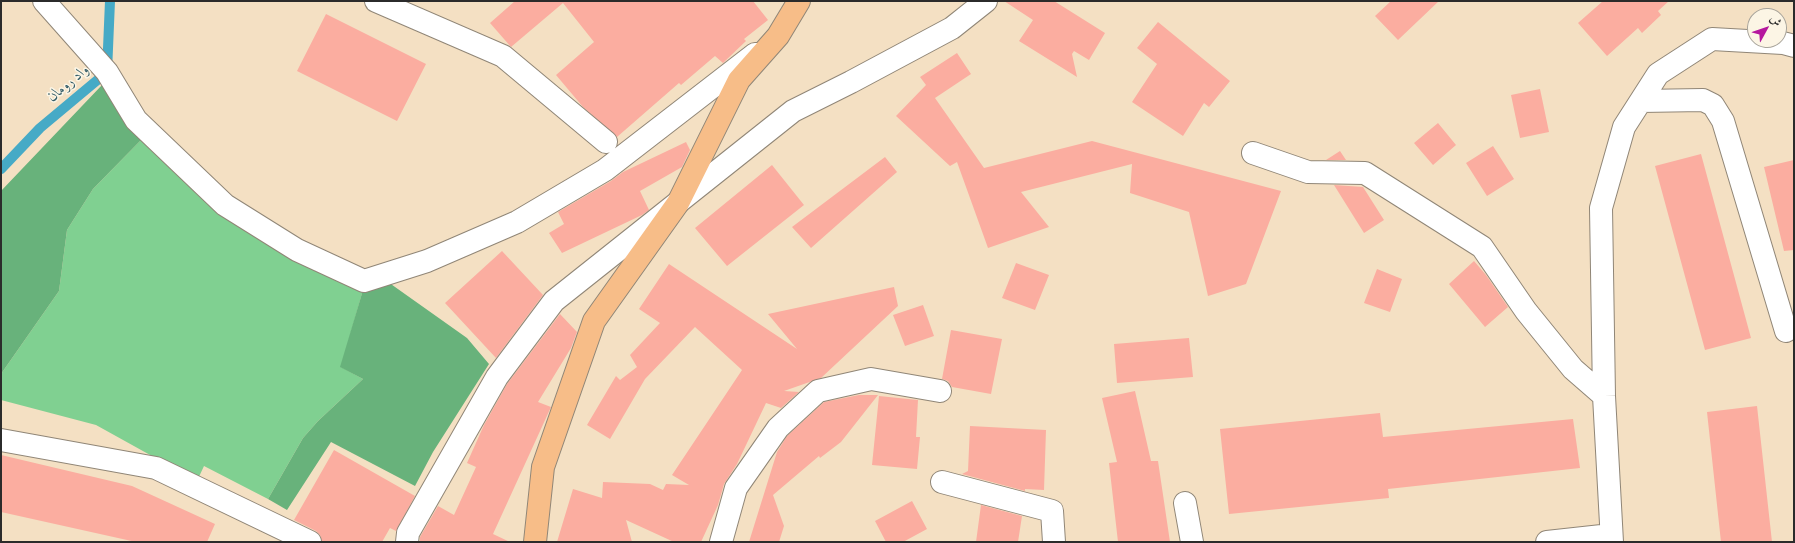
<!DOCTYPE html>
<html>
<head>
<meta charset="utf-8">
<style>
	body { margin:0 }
	#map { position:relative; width:1795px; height:543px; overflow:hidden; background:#f4e0c3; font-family:"IM FELL English",Amiri,serif }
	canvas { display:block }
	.frame { position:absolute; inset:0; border:2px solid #2b2b2b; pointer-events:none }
	.north { position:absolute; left:1747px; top:8px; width:40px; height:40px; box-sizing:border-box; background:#fcf5e5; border:1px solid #a8a49b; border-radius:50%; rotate:50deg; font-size:11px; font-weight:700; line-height:16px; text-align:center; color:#2b2b2b }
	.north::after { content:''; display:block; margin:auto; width:14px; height:18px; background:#b5179e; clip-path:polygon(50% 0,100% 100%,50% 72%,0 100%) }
</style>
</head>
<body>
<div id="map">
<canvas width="1795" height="543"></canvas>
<div class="frame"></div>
<div class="north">ش</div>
</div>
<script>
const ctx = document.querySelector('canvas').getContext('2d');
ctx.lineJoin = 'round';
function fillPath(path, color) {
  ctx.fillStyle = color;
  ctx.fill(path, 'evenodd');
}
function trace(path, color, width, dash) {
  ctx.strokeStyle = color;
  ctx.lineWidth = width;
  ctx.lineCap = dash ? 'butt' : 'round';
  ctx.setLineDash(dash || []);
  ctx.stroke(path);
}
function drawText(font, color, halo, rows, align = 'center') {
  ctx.font = font + ' "IM FELL English",Amiri,serif';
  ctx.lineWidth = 3;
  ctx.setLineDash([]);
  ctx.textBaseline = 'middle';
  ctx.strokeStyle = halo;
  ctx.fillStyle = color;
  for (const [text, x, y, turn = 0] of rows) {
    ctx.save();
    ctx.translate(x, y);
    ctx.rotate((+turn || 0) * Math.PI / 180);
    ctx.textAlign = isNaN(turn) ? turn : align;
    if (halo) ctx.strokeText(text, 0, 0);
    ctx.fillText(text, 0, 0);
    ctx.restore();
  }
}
fillPath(new Path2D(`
	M 144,137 L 363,290 L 341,367 L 363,379 L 318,421 L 303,438 L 268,499 L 204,466 L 197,481 L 96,425 L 1,400 L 1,374 L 59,291 L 67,230 L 93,189 Z`), '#80d091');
fillPath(new Path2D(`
	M 102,85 L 130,126 L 144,137 L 93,189 L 67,230 L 59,291 L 1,374 L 1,191 Z
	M 388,282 L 467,338 L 489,364 L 433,452 L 415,486 L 331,442 L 287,510 L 268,499 L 303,438 L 318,421 L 363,379 L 340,367 L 363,290 Z`), '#68b27b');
trace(new Path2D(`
	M 1,169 L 40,128 L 107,72 L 110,1`), '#46aac6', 10);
fillPath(new Path2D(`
	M 515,1 L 753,1 L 768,20 L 744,39 L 746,41 L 723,63 L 715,56 L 681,85 L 679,83 L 617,137 L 583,107 L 556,75 L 594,42 L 563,3 L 511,47 L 490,23 Z
	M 1004,1 L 1054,1 L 1105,33 L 1089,60 L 1074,51 L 1072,54 L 1077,77 L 1019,41 L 1033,20 Z
	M 1391,1 L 1439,1 L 1398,40 L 1375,16 Z
	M 1603,1 L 1669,1 L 1658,11 L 1661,15 L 1642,33 L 1638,28 L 1607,56 L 1578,23 Z
	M 326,14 L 426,64 L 397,121 L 297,71 Z
	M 1158,22 L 1230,81 L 1209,107 L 1204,103 L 1183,136 L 1132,102 L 1157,64 L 1137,48 Z
	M 957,53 L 971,74 L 935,98 L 984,168 L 1092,141 L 1281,191 L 1246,284 L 1208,296 L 1189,212 L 1130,193 L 1132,164 L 1021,192 L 1049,227 L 988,248 L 957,162 L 950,166 L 896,116 L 926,85 L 920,77 Z
	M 1540,89 L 1549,132 L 1520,138 L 1511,95 Z
	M 1438,123 L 1456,145 L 1433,165 L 1414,143 Z
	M 686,142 L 690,150 L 682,167 L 640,191 L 649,210 L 642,215 L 562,253 L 549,233 L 564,224 L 558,212 L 611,181 L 623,172 Z
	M 1493,146 L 1514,179 L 1487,196 L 1466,163 Z
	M 1340,151 L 1346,160 L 1326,160 Z
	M 1701,154 L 1751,338 L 1705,350 L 1655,166 Z
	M 885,157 L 897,172 L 811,248 L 792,227 Z
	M 1794,160 L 1794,250 L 1784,251 L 1764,167 Z
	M 772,165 L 804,205 L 727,266 L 695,228 Z
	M 1334,185 L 1363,187 L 1384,220 L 1364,233 Z
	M 502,251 L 543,295 L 496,358 L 445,303 Z
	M 1474,261 L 1486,275 L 1508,307 L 1485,327 L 1449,284 Z
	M 1016,263 L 1049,275 L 1035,310 L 1002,298 Z
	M 669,264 L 797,349 L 768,314 L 894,287 L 898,306 L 821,378 L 784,391 L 799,392 L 781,408 L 766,403 L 737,464 L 724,484 L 718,505 L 701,542 L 674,542 L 626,520 L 632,542 L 557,542 L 573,489 L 602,498 L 603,482 L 650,484 L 663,490 L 666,484 L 689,485 L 672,475 L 742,370 L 695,327 L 645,379 L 610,439 L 587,425 L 616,376 L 620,380 L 637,367 L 630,355 L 660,323 L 639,309 Z
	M 1377,269 L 1402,279 L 1390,312 L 1364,303 Z
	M 923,305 L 934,336 L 905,346 L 893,315 Z
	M 560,314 L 577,332 L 571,348 L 538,402 L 551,407 L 493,534 L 510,542 L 420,542 L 420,537 L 438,506 L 454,515 L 476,467 L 467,463 L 484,425 L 507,384 Z
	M 951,330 L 1002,339 L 991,394 L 952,387 L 948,381 L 942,379 Z
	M 1189,338 L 1193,377 L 1117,383 L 1114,344 Z
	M 1135,391 L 1151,461 L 1158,461 L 1170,542 L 1118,542 L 1109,463 L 1117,462 L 1102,398 Z
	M 859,395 L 878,395 L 841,442 L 820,458 L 819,456 L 773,495 L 784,526 L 779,542 L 749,542 L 777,452 L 787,436 L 824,402 Z
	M 879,396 L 918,400 L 916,437 L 920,437 L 917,469 L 872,465 Z
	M 1757,406 L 1772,542 L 1721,542 L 1707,412 Z
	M 1380,413 L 1383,437 L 1573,419 L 1580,468 L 1388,489 L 1389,498 L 1229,514 L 1220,429 Z
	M 970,426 L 1046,430 L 1044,490 L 1025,489 L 1025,491 L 962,474 L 968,471 Z
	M 334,450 L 415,496 L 396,531 L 390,528 L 382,542 L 322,542 L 320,535 L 316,531 L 294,520 Z
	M 1,455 L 132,486 L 215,524 L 207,542 L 136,542 L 1,512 Z
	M 912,501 L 927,529 L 903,542 L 886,542 L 875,521 Z
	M 981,505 L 1022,516 L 1018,542 L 976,542 Z`), '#fbada0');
const minor = new Path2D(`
	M 44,1 L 107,72 L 136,120 L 225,205 L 297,250 L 364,281 L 427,261 L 517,222 L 605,170 L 755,54
	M 376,1 L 503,56 L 606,142
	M 1641,101 L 1703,100 L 1713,105 L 1723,121 L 1786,331
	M 1253,153 L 1308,172 L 1365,173 L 1482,247 L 1526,311 L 1573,369 L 1604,396
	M 1,440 L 156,468 L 310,542
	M 942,482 L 1052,511 L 1054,542
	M 1185,503 L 1192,542
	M 407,542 L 408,533 L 497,377 L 554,301 L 793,111 L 851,82 L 952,28 L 986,1
	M 721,542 L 736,488 L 778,428 L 818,391 L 871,379 L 940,391
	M 1547,542 L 1611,535
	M 1612,542 L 1604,396 L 1601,208 L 1624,127 L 1658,74 L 1712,39 L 1783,43 L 1794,46`);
const major = new Path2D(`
	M 535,542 L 543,467 L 594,321 L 678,203 L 739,80 L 778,36 L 799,1`);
trace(minor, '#908677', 24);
trace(major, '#908677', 24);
trace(minor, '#fff', 22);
trace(major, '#f7bd88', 22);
drawText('italic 15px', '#365e69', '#fcf5e5', [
	["واد رومان",69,84,-40]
]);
</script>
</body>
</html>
